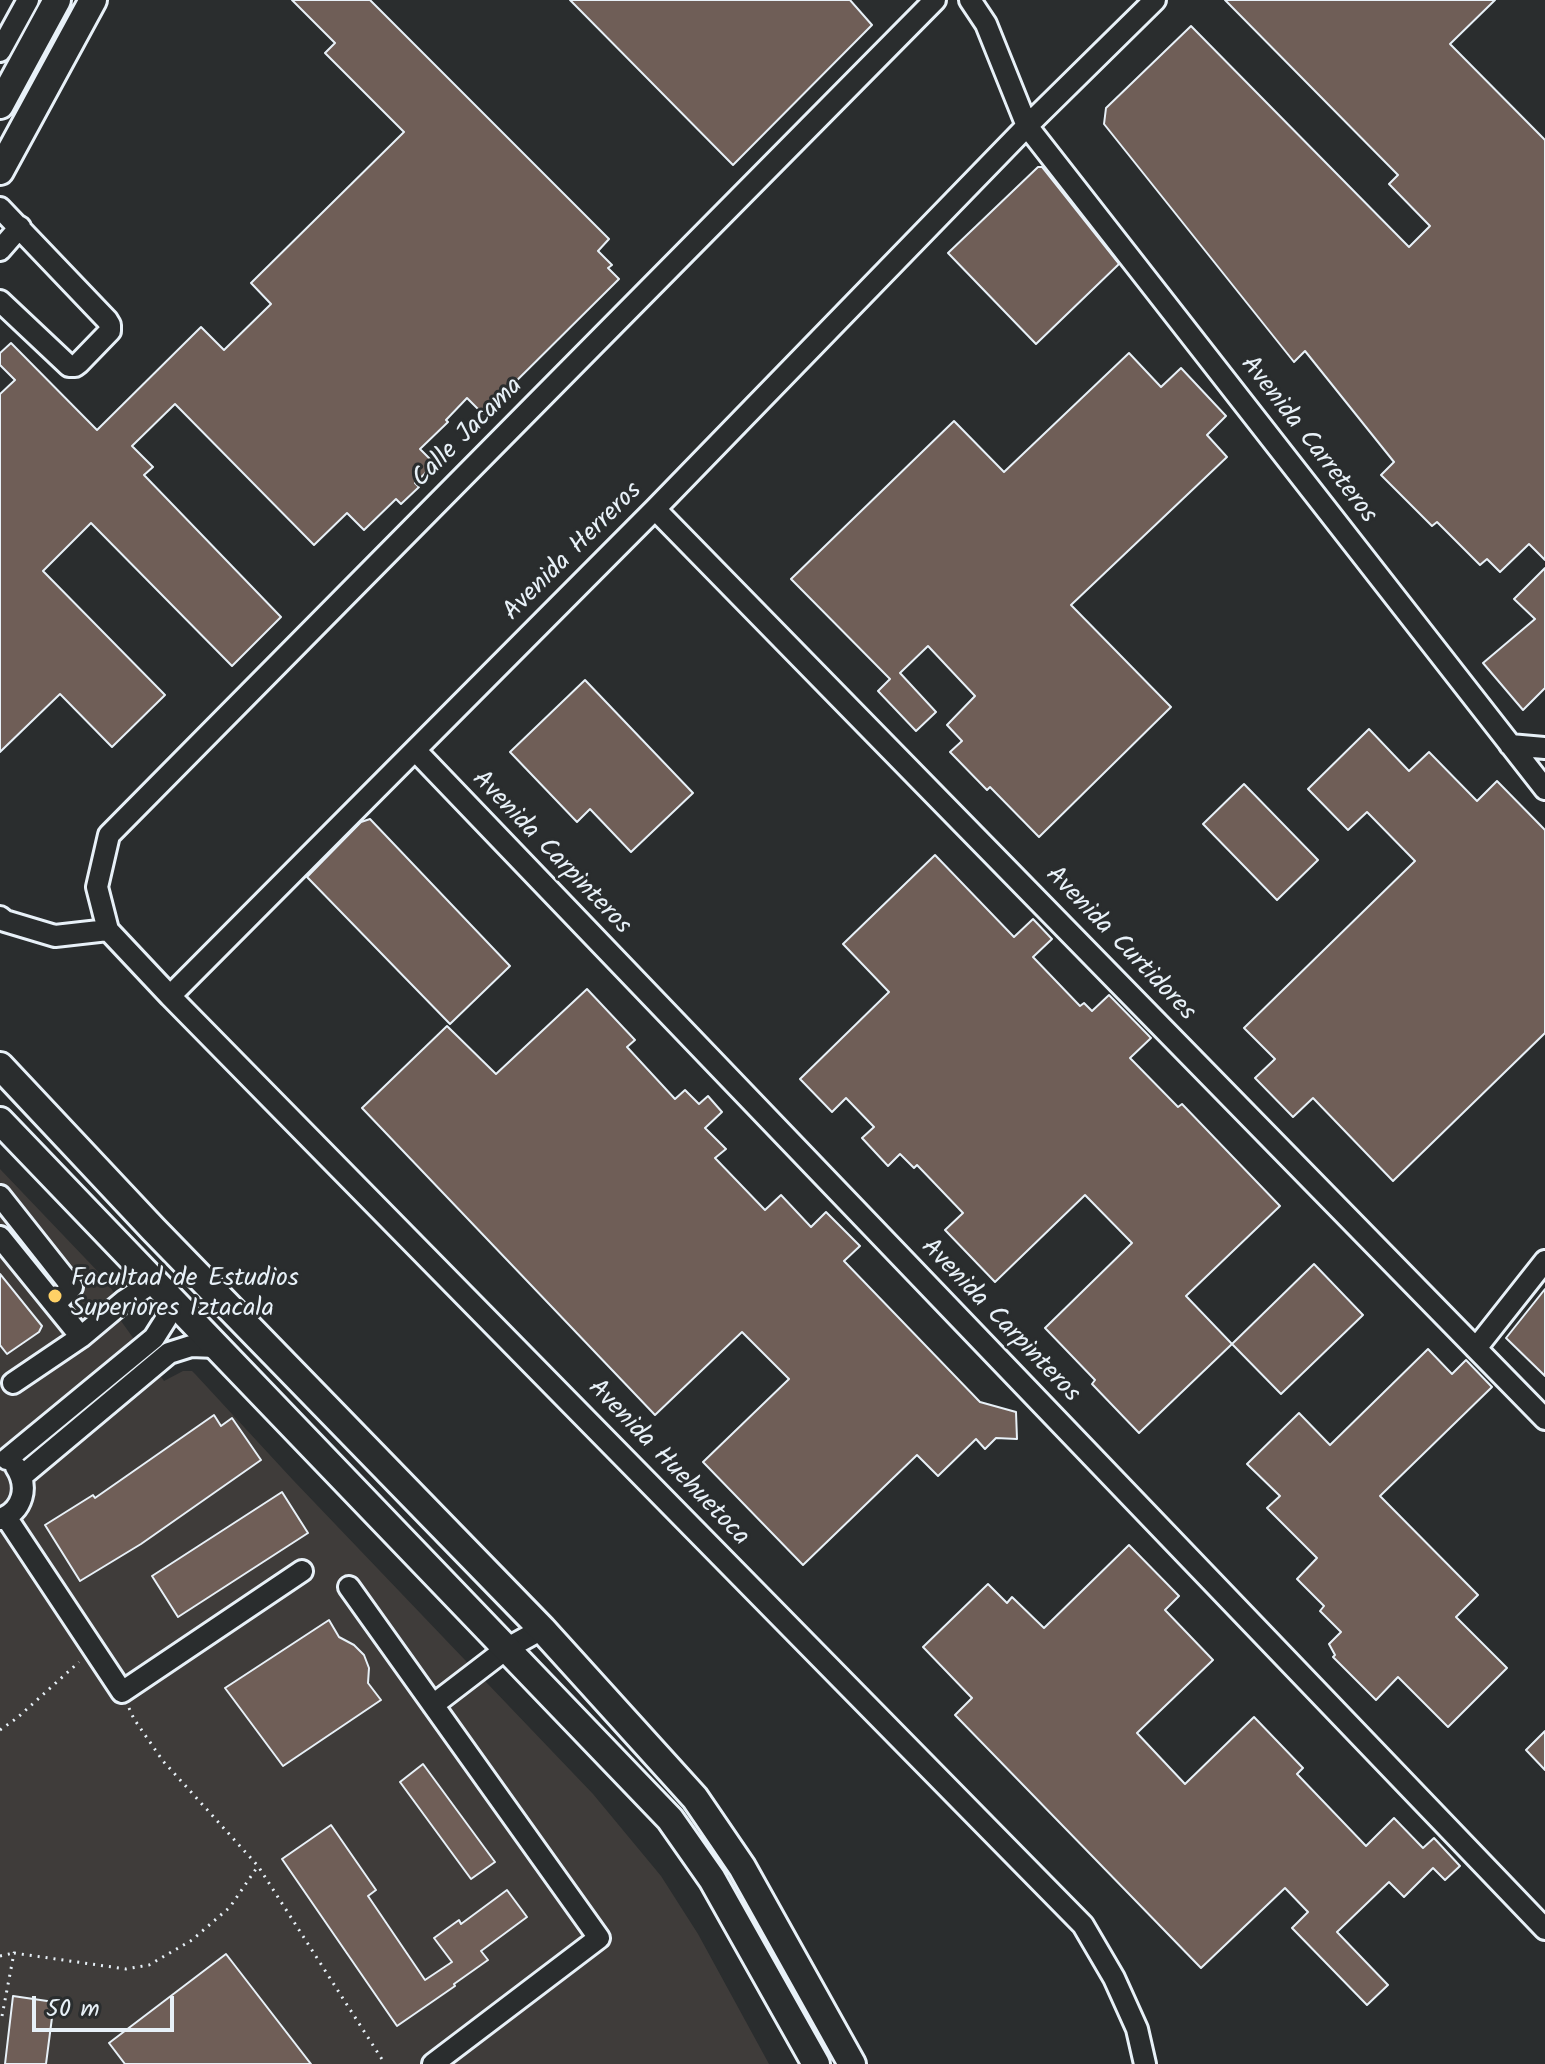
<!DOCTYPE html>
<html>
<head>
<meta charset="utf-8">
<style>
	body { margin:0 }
	#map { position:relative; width:1545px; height:2064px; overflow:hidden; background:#2a2d2e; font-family:Kalam,sans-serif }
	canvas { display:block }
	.scale { position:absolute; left:32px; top:1996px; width:142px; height:36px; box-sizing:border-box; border:4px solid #e8f1f8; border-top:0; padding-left:10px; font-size:24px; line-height:28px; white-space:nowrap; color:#e8f1f8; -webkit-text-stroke:6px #2a2d2e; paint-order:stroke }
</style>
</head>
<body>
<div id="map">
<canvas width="1545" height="2064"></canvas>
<div class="scale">50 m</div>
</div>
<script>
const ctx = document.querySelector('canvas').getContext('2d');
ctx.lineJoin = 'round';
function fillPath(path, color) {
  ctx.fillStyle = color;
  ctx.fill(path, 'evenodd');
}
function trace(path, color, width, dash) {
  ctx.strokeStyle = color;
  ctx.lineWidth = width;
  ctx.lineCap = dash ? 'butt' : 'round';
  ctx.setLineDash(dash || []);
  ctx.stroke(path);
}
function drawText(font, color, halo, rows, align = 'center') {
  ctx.font = font + ' Kalam,sans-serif';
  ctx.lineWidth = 6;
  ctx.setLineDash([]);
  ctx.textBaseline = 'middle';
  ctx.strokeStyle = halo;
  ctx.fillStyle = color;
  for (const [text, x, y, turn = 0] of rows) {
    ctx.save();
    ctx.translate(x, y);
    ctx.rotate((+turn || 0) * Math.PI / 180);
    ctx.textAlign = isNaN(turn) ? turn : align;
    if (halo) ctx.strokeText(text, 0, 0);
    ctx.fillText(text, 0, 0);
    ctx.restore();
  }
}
fillPath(new Path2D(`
	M 0,1169 L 106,1280 L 114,1293 L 106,1300 L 164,1381 L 183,1371 L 192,1371 L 196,1375 L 293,1480 L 593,1794 L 661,1876 L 698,1934 L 769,2064 L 0,2064 Z`), '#3f3c3a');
const building = new Path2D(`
	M 292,0 L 370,0 L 609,239 L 598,251 L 612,265 L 608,268 L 619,279 L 483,414 L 467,398 L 446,420 L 448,422 L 420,449 L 435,464 L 415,483 L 419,487 L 401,504 L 396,499 L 364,530 L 347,513 L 314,545 L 175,404 L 132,446 L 153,467 L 144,475 L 281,617 L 232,666 L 91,523 L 43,571 L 165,695 L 112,747 L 60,694 L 0,752 L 0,394 L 15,380 L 0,365 L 0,353 L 11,343 L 97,430 L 201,327 L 224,350 L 271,304 L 251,283 L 404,132 L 325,53 L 335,43 Z
	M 570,0 L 850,0 L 872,25 L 733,165 Z
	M 1225,0 L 1495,0 L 1450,44 L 1545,140 L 1545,560 L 1529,544 L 1500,572 L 1487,559 L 1480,565 L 1437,522 L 1432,526 L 1381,475 L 1394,462 L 1305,351 L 1294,362 L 1104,124 L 1106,108 L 1191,26 L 1409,247 L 1430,226 L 1389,184 L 1398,175 Z
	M 1038,167 L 1042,167 L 1119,264 L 1036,344 L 948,253 Z
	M 1129,353 L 1161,387 L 1181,368 L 1226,416 L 1207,435 L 1227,457 L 1071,605 L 1171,707 L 1039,837 L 990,787 L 987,790 L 950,752 L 962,741 L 947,725 L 975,696 L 928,646 L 900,673 L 936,712 L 916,731 L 878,691 L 890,679 L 791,579 L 954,421 L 1004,472 Z
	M 1545,568 L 1545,688 L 1523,710 L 1483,663 L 1535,619 L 1514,599 Z
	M 585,680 L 693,793 L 631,852 L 590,809 L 577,822 L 510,752 Z
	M 1369,729 L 1409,771 L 1429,752 L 1477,801 L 1497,781 L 1545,830 L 1545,1033 L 1393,1181 L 1313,1098 L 1293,1117 L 1255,1078 L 1275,1059 L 1244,1028 L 1415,861 L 1367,812 L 1348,830 L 1308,789 Z
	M 1244,784 L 1318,860 L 1277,900 L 1203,824 Z
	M 370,819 L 510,966 L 450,1024 L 307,877 L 361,822 Z
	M 935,855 L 1014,937 L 1033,919 L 1052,939 L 1033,957 L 1080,1006 L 1084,1003 L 1092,1011 L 1109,995 L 1151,1038 L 1130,1058 L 1178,1107 L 1182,1104 L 1280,1206 L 1186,1296 L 1232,1344 L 1139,1433 L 1092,1384 L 1095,1380 L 1045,1328 L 1132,1243 L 1085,1195 L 995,1282 L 945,1230 L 963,1213 L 917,1165 L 914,1168 L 900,1154 L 888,1166 L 862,1138 L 874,1127 L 846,1098 L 832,1112 L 800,1079 L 889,992 L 843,944 Z
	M 587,989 L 635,1040 L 627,1047 L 675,1099 L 685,1090 L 699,1104 L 708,1096 L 722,1112 L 705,1128 L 726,1149 L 715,1158 L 765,1210 L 781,1195 L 811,1227 L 826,1212 L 860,1246 L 844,1261 L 980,1402 L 1016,1412 L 1017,1439 L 996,1438 L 985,1449 L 976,1439 L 938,1476 L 917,1455 L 803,1565 L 703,1462 L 789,1379 L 742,1332 L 655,1415 L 362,1108 L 447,1026 L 496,1074 Z
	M 1314,1264 L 1363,1315 L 1281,1394 L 1232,1344 Z
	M 0,1274 L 42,1326 L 39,1332 L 7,1354 L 0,1345 Z
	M 1545,1289 L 1545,1376 L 1506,1338 Z
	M 1428,1349 L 1452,1374 L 1466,1360 L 1492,1387 L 1380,1496 L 1478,1595 L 1456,1617 L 1507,1668 L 1448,1727 L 1398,1677 L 1376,1700 L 1333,1657 L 1335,1655 L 1329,1644 L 1341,1632 L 1320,1611 L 1324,1606 L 1297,1579 L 1317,1558 L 1267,1508 L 1280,1496 L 1247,1464 L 1299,1413 L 1330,1445 Z
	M 214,1415 L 221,1426 L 232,1418 L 261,1460 L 141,1544 L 80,1581 L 45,1525 L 93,1495 L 95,1498 Z
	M 282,1492 L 308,1533 L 178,1617 L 152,1576 Z
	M 1129,1545 L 1179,1596 L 1165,1610 L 1213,1660 L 1137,1733 L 1185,1784 L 1254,1717 L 1303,1768 L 1297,1774 L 1366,1846 L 1394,1818 L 1423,1848 L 1434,1838 L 1460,1866 L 1445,1880 L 1433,1868 L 1404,1897 L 1389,1882 L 1337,1932 L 1388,1985 L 1367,2005 L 1292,1928 L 1308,1912 L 1285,1888 L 1201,1968 L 955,1715 L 972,1698 L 923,1647 L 988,1584 L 1007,1603 L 1012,1597 L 1044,1628 Z
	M 329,1620 L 339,1637 L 354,1645 L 364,1655 L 369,1668 L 368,1683 L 381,1700 L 283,1766 L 225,1688 Z
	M 1545,1731 L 1545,1770 L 1526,1750 Z
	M 423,1764 L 495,1862 L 471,1879 L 400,1782 Z
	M 331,1825 L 376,1890 L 368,1896 L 425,1980 L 452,1962 L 434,1938 L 459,1920 L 461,1924 L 507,1890 L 527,1917 L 481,1951 L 488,1960 L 454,1984 L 455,1986 L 397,2026 L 282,1859 Z
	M 226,1954 L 311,2064 L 125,2064 L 109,2043 Z
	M 13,1996 L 54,2002 L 46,2064 L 5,2064 Z`);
fillPath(building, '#6f5e57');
trace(building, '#e8f1f8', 2);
const minor = new Path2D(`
	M 935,0 L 109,835 L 97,887 L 108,930 L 170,996 L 1083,1925 L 1114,1978 L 1137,2029 L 1145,2064
	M 970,0 L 986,24 L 1027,126 L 1545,789
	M 0,51 L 28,0
	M 0,208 L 107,320 L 110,325 L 110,331 L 79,363 L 75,366 L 69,366 L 0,301
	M 0,250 L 20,227
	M 655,509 L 1545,1419
	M 1510,745 L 1545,748
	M 415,750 L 1545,1929
	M 0,917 L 5,921 L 55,936 L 108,930
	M 170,996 L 655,509 L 1027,126 L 1155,0
	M 0,1196 L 72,1287 L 55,1304
	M 0,1237 L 81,1337
	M 1477,1347 L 1545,1261
	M 13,1383 L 81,1337 L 124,1301 L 155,1281
	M 7,1459 L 154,1338 L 166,1319 L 169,1296
	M 22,1476 L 169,1353 L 191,1346 L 216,1347
	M 6,1517 L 122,1692 L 302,1571
	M 0,1519 C 23,1511 29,1487 16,1467
	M 349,1587 L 599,1938 L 433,2064
	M 433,1705 L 506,1649 L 542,1629`);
const major = new Path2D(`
	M 0,105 L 57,0
	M 0,171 L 93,0
	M 0,1066 L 153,1229 L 542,1629 L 695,1798 L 742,1867 L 852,2064
	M 0,1121 L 670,1819 L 712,1879 L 816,2064`);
trace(minor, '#e8f1f8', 26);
trace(major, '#e8f1f8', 32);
trace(new Path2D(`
	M 129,1708 L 134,1719 L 163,1761 L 258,1866 L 385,2064
	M 0,1730 L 17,1718 L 79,1662
	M 0,1956 L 14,1953
	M 2,2016 L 14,1953 L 126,1969 L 149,1965 L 192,1940 L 230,1907 L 258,1866`), '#e8f1f8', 3, [2, 6]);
trace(minor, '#2a2d2e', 20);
trace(major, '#2a2d2e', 26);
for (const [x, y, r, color] of [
	[55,1296,8,"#ffd166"]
]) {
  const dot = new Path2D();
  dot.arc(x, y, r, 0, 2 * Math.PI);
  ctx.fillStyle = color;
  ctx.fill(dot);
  trace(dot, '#2a2d2e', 3);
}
drawText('26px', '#e8f1f8', '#2a2d2e', [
	["Calle Jacama",469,434,-45],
	["Avenida Carreteros",1307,441,52],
	["Avenida Herreros",574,553,-45],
	["Avenida Carpinteros",550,854,46],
	["Avenida Curtidores",1119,945,46],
	["Avenida Carpinteros",999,1322,46],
	["Avenida Huehuetoca",667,1464,46]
]);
drawText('26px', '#e8f1f8', '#2a2d2e', [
	["Facultad de Estudios",71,1281],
	["Superiores Iztacala",71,1311]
], 'left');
</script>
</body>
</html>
